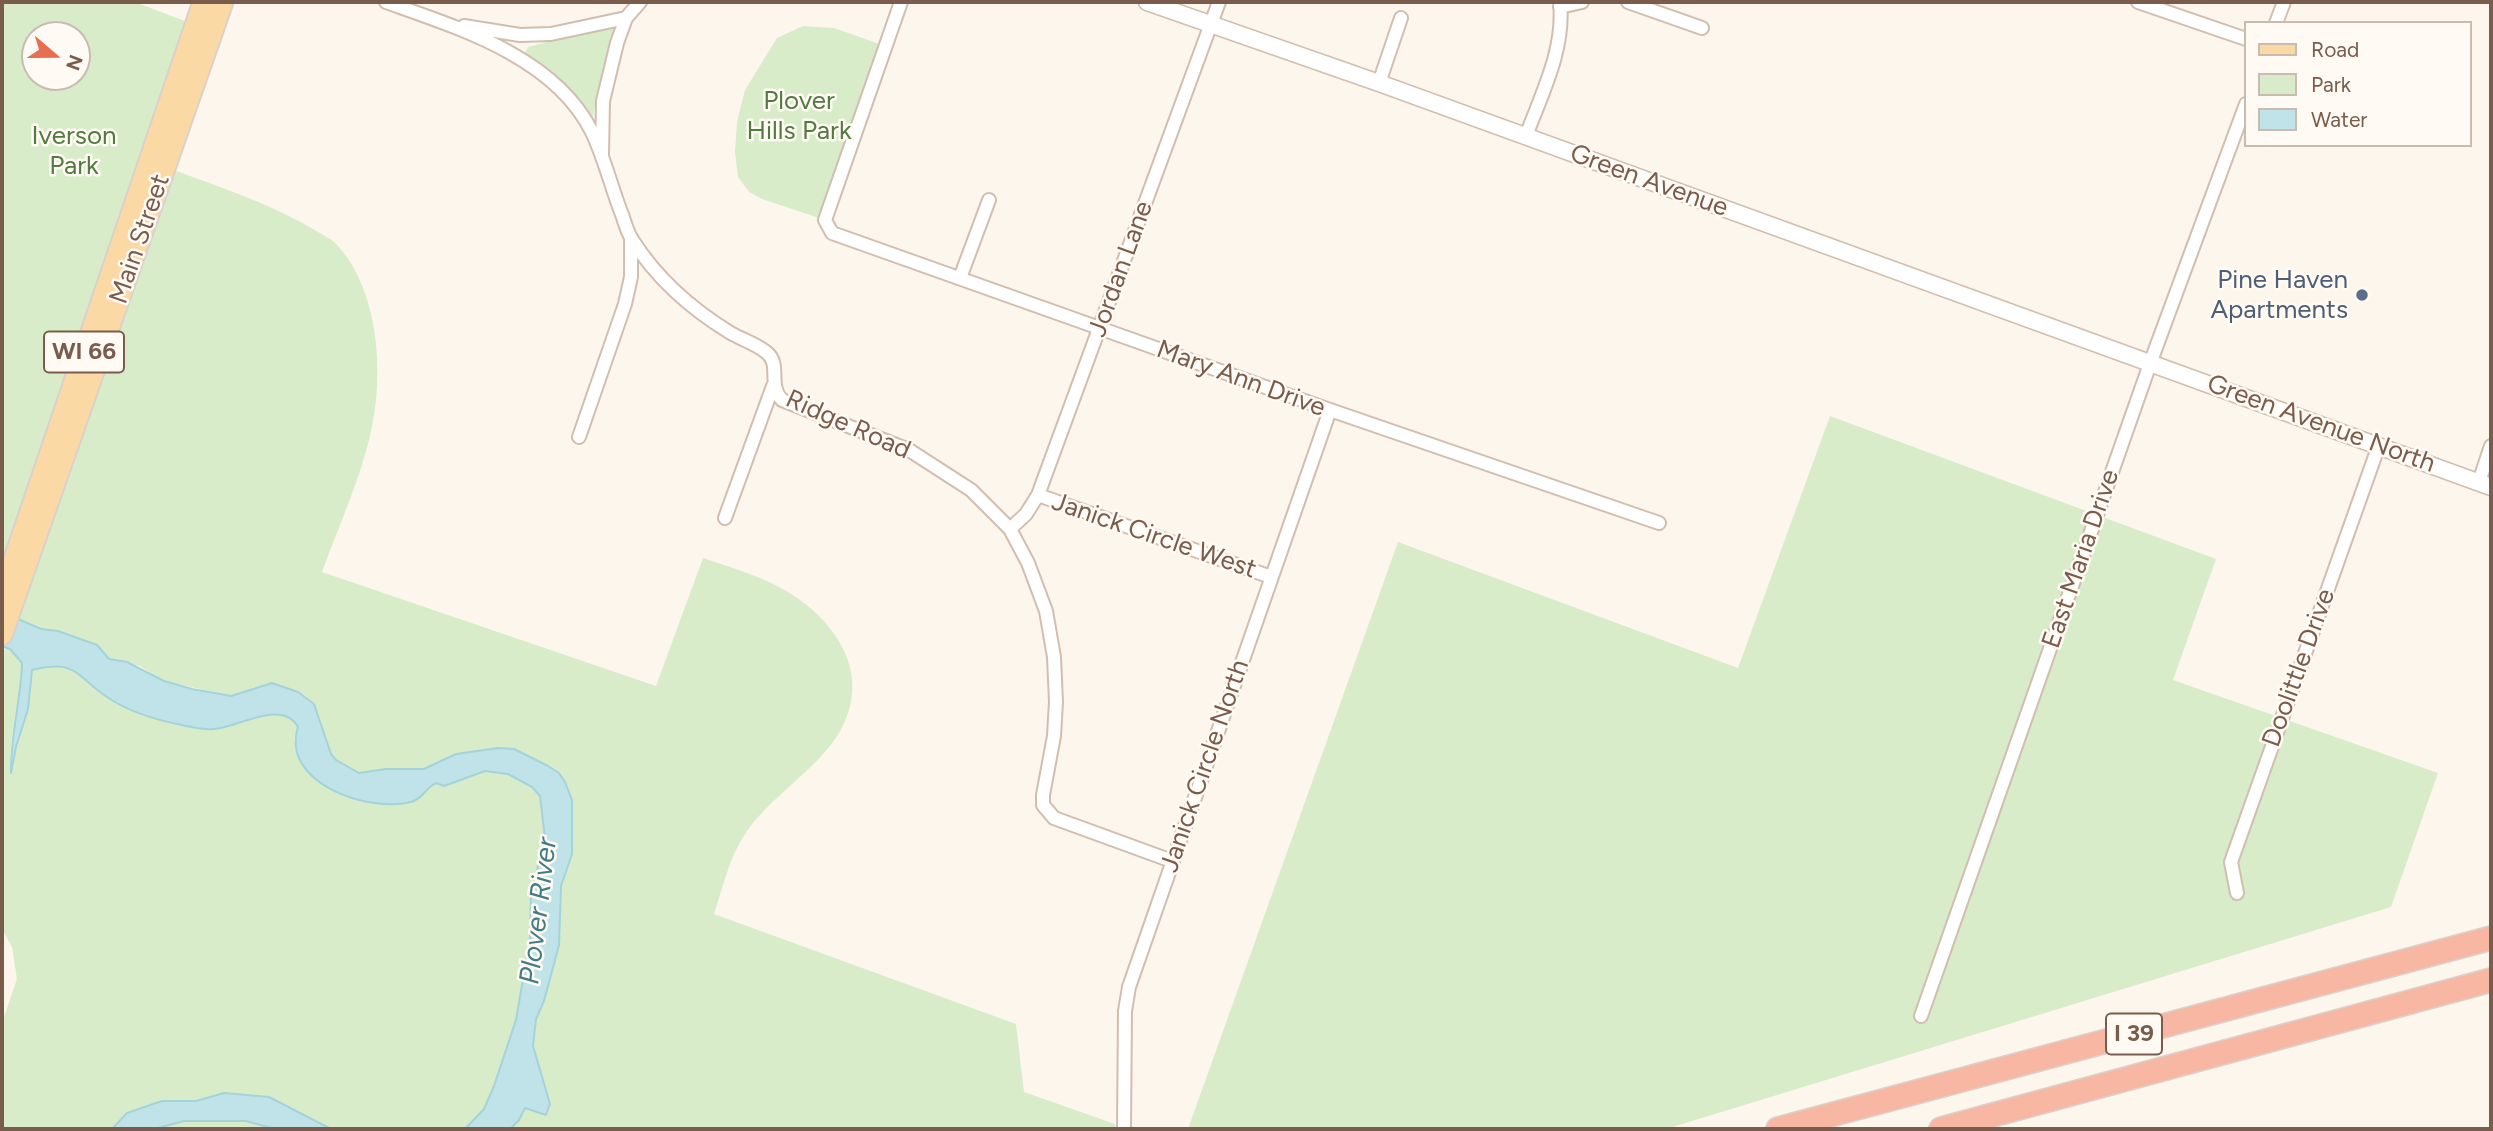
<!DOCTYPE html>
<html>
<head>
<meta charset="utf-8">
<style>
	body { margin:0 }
	#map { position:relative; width:2493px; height:1131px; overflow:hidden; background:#fdf6ec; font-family:Figtree,sans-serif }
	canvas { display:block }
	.frame { position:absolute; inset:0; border:4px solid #7a5c4d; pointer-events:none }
	.legend { position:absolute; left:2244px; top:21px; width:228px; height:126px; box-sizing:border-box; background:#fffaf3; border:2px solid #cabbb1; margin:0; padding:9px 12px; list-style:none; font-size:21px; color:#7a5c4d }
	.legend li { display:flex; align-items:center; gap:14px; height:35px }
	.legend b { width:35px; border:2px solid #cabbb1 }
	.north { position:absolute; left:21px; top:21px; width:70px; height:70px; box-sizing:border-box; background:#fffaf3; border:2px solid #cabbb1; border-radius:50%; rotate:110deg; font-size:19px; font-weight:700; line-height:28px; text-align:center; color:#7a5c4d }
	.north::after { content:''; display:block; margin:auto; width:24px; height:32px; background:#e76f51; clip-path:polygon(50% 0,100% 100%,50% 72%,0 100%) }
</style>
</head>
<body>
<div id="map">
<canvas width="2493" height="1131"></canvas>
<div class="frame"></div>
<ul class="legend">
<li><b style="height:9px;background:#fbd9a5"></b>Road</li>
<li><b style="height:19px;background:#d8ecc9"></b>Park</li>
<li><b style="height:19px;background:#bfe3e8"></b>Water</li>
</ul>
<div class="north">N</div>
</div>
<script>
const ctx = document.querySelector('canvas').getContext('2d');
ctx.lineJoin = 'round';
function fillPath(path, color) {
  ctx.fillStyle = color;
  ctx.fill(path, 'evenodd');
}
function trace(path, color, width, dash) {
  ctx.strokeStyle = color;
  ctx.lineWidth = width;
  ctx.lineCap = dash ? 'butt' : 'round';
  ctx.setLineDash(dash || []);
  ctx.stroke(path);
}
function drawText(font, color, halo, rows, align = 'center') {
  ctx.font = font + ' Figtree,sans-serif';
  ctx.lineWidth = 5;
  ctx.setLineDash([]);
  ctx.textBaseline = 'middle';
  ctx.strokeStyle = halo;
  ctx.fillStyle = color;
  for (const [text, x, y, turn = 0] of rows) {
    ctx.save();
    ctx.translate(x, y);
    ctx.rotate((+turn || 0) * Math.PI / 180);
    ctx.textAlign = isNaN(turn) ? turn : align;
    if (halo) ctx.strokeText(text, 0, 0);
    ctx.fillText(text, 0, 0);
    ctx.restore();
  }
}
fillPath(new Path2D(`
	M 2,2 L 135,2 L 195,25 L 2,594 ZM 35,35 L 77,35 L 77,77 L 35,77 Z
	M 610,26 L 613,27 L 614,33 L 601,79 L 592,121 L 561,83 L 525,53 L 528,47 Z
	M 803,26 L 834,28 L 885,46 L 825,220 L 762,199 L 749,192 L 738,177 L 735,152 L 737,122 L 745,90 L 777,38 Z
	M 174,170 C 222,188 271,204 315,230 C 322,235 332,239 337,245 C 378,289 384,370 372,427 C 362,476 339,525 322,572 L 656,686 L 703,558 C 732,568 765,577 791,594 C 840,625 872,678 839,733 C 815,772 770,796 745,834 C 729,858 723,887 714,914 L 1016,1024 L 1024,1092 L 1115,1124 L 1115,1129 L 510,1129 L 519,1120 L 525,1108 L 537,1113 L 550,1109 L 533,1046 L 536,1019 L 544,1001 L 559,945 L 561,886 L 572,854 L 572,800 L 559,773 L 514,749 L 498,748 L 456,754 L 424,769 L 386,769 L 359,773 L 336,760 L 330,754 L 315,706 L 255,687 L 231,696 L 164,681 L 140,666 L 109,659 L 96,645 L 58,631 L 41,629 L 17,618 Z
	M 1830,416 L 2216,559 L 2173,680 L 2438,773 L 2391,907 L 1666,1129 L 1188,1129 L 1398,542 L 1738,668 Z
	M 5,647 L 10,649 L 22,663 C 21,697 8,736 11,769 L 28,709 L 32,670 L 52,665 L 75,670 L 107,697 L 242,723 C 260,716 286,706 298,727 L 294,739 L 299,758 L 314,777 L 330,789 L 427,787 L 436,783 L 445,786 L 485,770 L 508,774 L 532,787 L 540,796 L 545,838 L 531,894 L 530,938 L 516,1020 L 494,1086 L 484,1109 L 465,1129 L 331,1129 L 269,1097 L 224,1093 L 196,1101 L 162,1101 L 127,1113 L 112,1129 L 2,1129 L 2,1023 L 17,979 L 12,947 L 2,929 L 2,658 Z
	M 184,1121 L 246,1121 L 274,1129 L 154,1129 Z`), '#d8ecc9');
const water = new Path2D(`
	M 2,612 L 41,629 L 58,631 L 97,645 L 109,659 L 127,662 L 164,681 L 192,689 L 231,696 L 272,683 L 298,692 L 314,704 L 331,754 L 336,760 L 359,773 L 386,769 L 424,769 L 456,754 L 498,748 L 514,749 L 548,766 L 559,773 L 565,782 L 572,800 L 572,854 L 561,886 L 559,945 L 544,1001 L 536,1019 L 533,1046 L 550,1104 L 546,1115 L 525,1108 L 519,1120 L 510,1129 L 465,1129 L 484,1109 L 494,1086 L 516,1020 L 530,938 L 531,894 L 545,838 L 540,796 L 532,787 L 508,774 L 485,771 L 444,786 L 436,783 C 425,788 423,799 411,802 C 368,813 280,783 298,727 C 282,698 237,728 214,729 C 204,730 191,727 182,725 C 156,720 129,712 107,697 C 75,675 76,659 32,670 L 28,709 L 16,747 L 11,773 C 10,736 21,700 22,663 L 10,649 L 2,646 Z
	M 224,1093 L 269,1097 L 331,1129 L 275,1129 L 246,1121 L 184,1121 L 154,1129 L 112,1129 L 127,1113 L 162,1101 L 196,1101 Z`);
fillPath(water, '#bfe3e8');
trace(water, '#a5d3da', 2);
const minor = new Path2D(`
	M 386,2 C 459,28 555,57 592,132 C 604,157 611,186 621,212 C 625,222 627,233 633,241 C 658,280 690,308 729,332 C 740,339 755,343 766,352 C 782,364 767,384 782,400 L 909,450 L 971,490 L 1010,529 L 1028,563 L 1046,611 L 1054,657 L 1056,702 L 1054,736 L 1043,795 L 1043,805 L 1054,818 L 1172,861
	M 901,2 L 825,220 L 832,233 L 1330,410 L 1659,523
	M 1628,2 L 1702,28
	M 2138,2 L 2246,39
	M 1560,7 L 1582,2
	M 2276,23 L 2284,2
	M 464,26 L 520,35 L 551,34 L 626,18
	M 1379,83 L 1401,18
	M 1526,136 C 1542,93 1565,49 1560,2
	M 602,154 L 603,101 L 617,43 L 626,18 L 640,2
	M 960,278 L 989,200
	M 579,437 L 625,304 L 631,277 L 631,239
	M 2479,482 L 2491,446
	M 1038,495 L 1271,577
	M 725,518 L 773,386
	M 1010,529 L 1026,514 L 1038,495 L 1219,2
	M 2237,893 L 2231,862 L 2379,445
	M 1921,1016 L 2151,361 L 2246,104
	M 1124,1129 L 1125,1011 L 1129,987 L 1330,410`);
const tertiary = new Path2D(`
	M 1147,2 L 1379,83 L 2491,487`);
const primary = new Path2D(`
	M 2,594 L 203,2
	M 2,635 L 223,2`);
const motorway = new Path2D(`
	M 1778,1129 L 2491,938
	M 1941,1129 L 2491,980`);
trace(minor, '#d1beb0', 16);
trace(tertiary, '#d1beb0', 19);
trace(primary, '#dad1cd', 23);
trace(motorway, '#dad1cd', 26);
trace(minor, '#fff', 12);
trace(tertiary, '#fff', 16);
trace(primary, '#fbd9a5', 19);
trace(motorway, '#f7b7a3', 23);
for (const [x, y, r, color] of [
	[2362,295,7,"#5c6f8a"]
]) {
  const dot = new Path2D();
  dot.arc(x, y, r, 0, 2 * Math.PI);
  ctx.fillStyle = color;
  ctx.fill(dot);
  trace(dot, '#fffaf3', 2.5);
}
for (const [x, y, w] of [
	[84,352,80],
	[2134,1034,56]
]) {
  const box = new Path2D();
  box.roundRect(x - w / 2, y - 20.5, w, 41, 5);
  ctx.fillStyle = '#fffaf3';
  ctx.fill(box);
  trace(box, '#7a5c4d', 2);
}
drawText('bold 24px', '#7a5c4d', null, [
	["WI 66",84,352],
	["I 39",2134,1034]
]);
drawText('26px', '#537a41', '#fffaf3', [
	["Plover",799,101],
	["Hills Park",799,131],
	["Iverson",74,136],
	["Park",74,166]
]);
drawText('26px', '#7a5c4d', '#fffaf3', [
	["Green Avenue",1649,181,20],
	["Main Street",140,239,-71],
	["Jordan Lane",1121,269,-70],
	["Mary Ann Drive",1241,379,20],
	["Green Avenue North",2321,424,20],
	["Ridge Road",848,425,24],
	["Janick Circle West",1154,536,19],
	["East Maria Drive",2081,559,-71],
	["Doolittle Drive",2299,668,-70],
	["Janick Circle North",1205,766,-71]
]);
drawText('26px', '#4e5e75', '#fffaf3', [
	["Pine Haven",2348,280],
	["Apartments",2348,310]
], 'right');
drawText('italic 28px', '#437c86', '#fffaf3', [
	["Plover River",539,911,-83]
]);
</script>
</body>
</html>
